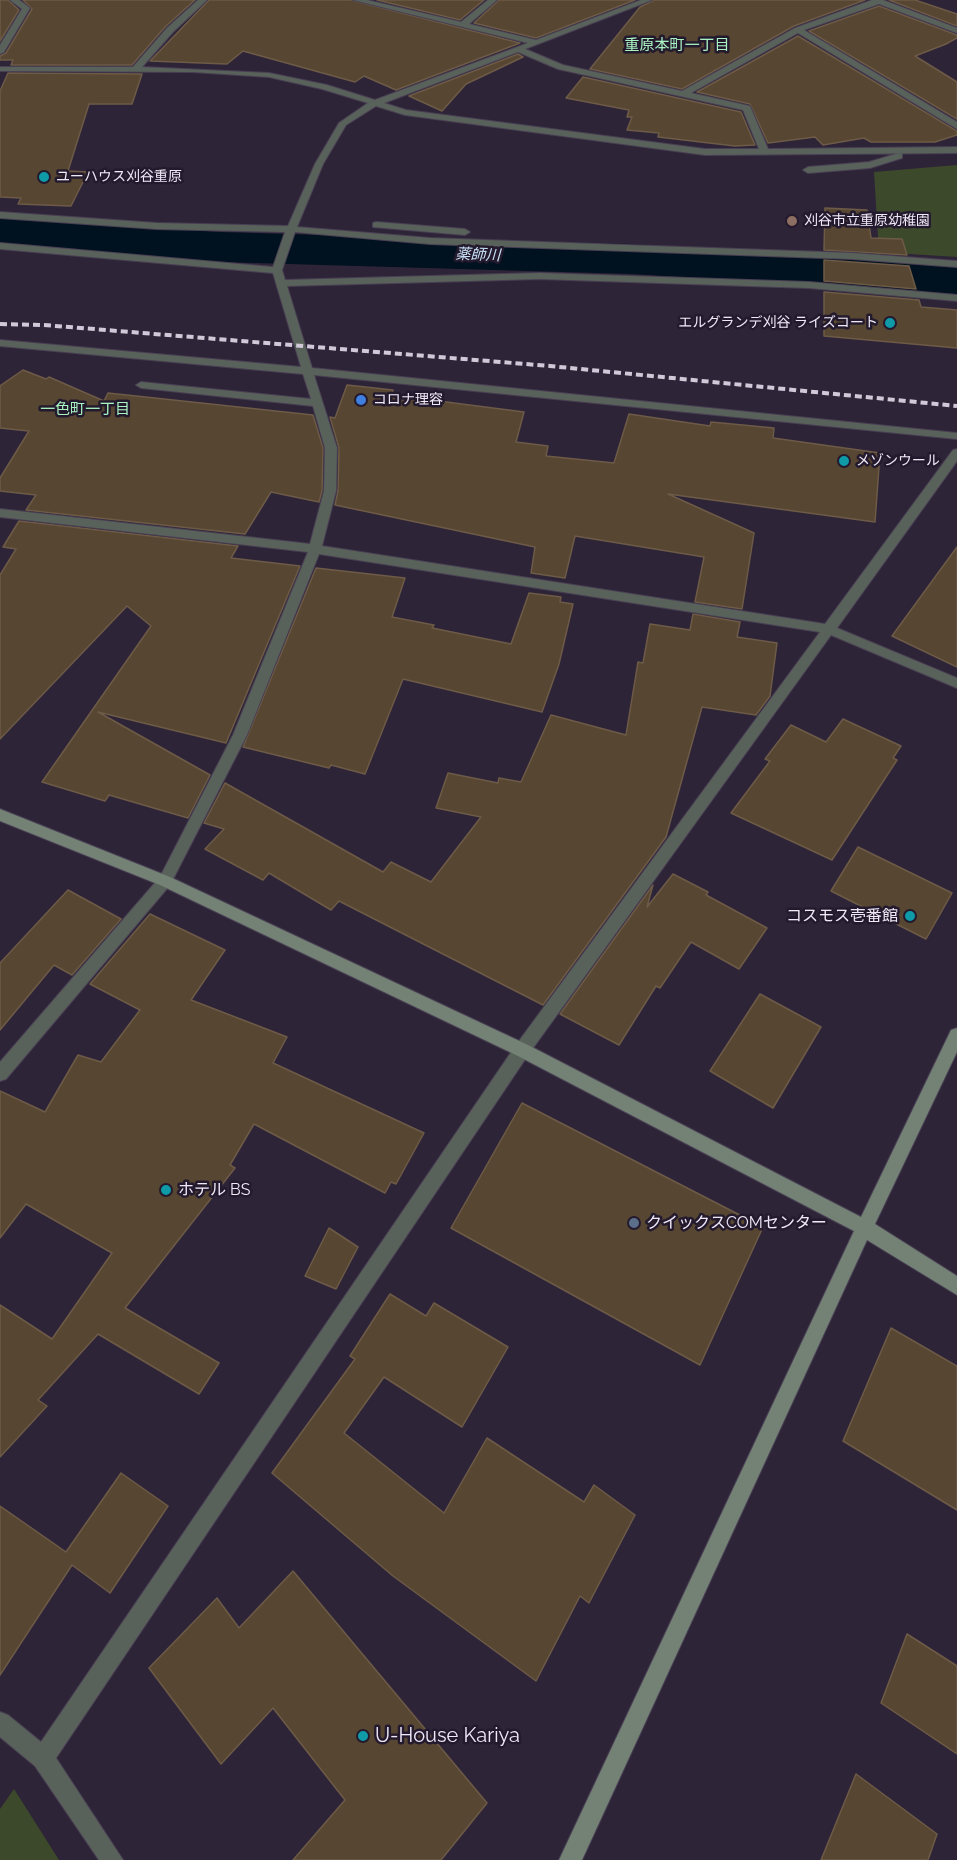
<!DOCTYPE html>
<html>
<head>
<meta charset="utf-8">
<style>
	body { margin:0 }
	canvas { display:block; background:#2e2438 }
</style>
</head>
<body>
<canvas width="957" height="1860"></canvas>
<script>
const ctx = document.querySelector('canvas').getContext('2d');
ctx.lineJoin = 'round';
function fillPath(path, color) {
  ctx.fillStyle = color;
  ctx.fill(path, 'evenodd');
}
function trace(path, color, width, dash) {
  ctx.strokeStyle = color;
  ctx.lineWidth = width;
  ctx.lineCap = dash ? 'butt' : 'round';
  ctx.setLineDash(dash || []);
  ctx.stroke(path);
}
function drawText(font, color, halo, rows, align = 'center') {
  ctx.font = font + ' Raleway,"Noto Sans JP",sans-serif';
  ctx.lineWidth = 5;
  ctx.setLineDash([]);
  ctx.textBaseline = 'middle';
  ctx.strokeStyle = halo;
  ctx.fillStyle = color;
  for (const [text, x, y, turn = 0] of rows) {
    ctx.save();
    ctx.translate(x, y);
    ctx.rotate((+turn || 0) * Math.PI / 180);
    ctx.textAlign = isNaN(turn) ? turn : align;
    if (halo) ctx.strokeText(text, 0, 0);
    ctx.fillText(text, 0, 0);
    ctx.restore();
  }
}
fillPath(new Path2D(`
	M 957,165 L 957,257 L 879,252 L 874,172 Z
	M 14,1789 L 59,1860 L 0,1860 L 0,1809 Z`), '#3c492a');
fillPath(new Path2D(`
	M 0,217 L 220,232 L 632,244 L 957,262 L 957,294 L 632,274 L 220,262 L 0,247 Z`), '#00111f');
const building = new Path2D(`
	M 0,0 L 8,0 L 19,10 L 0,41 Z
	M 23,0 L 195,0 L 165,27 L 132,65 L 11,65 L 13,60 L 0,60 L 0,56 L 6,53 L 32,9 Z
	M 209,0 L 351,0 L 520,43 L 396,90 L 364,76 L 355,82 L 243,51 L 227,64 L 150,61 Z
	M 377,0 L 484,0 L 460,20 Z
	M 499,0 L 635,0 L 536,38 L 474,23 Z
	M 654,0 L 865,0 L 794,26 L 682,89 L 590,69 L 640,7 Z
	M 889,0 L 915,0 L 957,14 L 957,26 Z
	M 879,6 L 957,35 L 957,38 L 946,44 L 915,56 L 957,82 L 957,119 L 809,31 Z
	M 798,36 L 957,131 L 957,135 L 935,142 L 871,142 L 864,138 L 823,145 L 815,137 L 768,143 L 750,104 L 697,92 Z
	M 518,54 L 523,57 L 466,84 L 442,111 L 409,96 Z
	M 8,73 L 142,74 L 132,104 L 89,104 L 68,171 L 88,172 L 71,206 L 18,204 L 21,198 L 0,197 L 0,91 Z
	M 583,77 L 741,112 L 755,145 L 735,146 L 658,137 L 659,133 L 627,130 L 632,117 L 627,117 L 629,110 L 566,98 Z
	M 825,208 L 867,210 L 871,238 L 902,239 L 907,255 L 824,250 Z
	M 824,260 L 909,266 L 916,289 L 824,281 Z
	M 824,292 L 919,300 L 921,307 L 957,310 L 957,348 L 824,336 Z
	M 23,370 L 46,379 L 49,377 L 104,401 L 108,393 L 313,415 L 323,448 L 322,491 L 319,502 L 271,492 L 245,534 L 26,510 L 36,495 L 0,491 L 0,478 L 29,431 L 0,428 L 0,386 Z
	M 347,385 L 393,390 L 392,395 L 524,412 L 516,442 L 548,446 L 546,456 L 614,463 L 629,414 L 710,426 L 711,422 L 774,428 L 773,438 L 880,453 L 875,522 L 668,494 L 754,533 L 742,609 L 695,602 L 704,557 L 575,536 L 565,578 L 531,573 L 535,547 L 335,505 L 338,491 L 339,448 L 330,417 L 335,418 Z
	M 19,521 L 238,546 L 231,558 L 300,566 L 226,743 L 98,712 L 210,775 L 188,818 L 109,795 L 105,801 L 42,782 L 151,626 L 127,606 L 0,739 L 0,575 L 16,549 L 3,547 Z
	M 957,547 L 957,667 L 892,636 Z
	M 316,568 L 405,578 L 392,617 L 434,625 L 432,628 L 511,644 L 529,593 L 561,597 L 560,602 L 573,604 L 559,664 L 542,712 L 403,679 L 365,774 L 331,765 L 329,768 L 243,747 Z
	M 693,614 L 740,622 L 737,637 L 777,643 L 770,696 L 756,715 L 702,707 L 666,837 L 543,1005 L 339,901 L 331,910 L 269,873 L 263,880 L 205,849 L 224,829 L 204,823 L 225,783 L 383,872 L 391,862 L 431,882 L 481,817 L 436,808 L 448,773 L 498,783 L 499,778 L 521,782 L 551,715 L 626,735 L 638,662 L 643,663 L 650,624 L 690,630 Z
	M 843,719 L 901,746 L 893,758 L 897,760 L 832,860 L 731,813 L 770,761 L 765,759 L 791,725 L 826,742 Z
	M 858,847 L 952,893 L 926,939 L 831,891 Z
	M 673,874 L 708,892 L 706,895 L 767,928 L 739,969 L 691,942 L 660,988 L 656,986 L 619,1045 L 560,1014 L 653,885 L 647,907 Z
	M 68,890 L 121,919 L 72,975 L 54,965 L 0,1030 L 0,963 Z
	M 150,914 L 225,950 L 191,1000 L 287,1037 L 273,1063 L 424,1133 L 396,1184 L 391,1182 L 385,1193 L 254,1124 L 230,1165 L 235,1168 L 125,1308 L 219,1363 L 199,1394 L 98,1334 L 38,1400 L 47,1406 L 0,1457 L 0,1305 L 52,1339 L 112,1253 L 26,1204 L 0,1238 L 0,1091 L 45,1112 L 78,1055 L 101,1062 L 140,1010 L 90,984 Z
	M 760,994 L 821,1027 L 773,1108 L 710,1071 Z
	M 522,1103 L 763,1227 L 700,1365 L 451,1228 Z
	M 329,1228 L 358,1247 L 336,1289 L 305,1276 Z
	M 390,1294 L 426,1316 L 434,1303 L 508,1347 L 462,1427 L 384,1377 L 344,1433 L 444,1513 L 487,1438 L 584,1502 L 594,1485 L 635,1515 L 589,1603 L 580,1596 L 536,1681 L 393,1576 L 272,1473 L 355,1359 L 350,1356 Z
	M 891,1328 L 957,1366 L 957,1510 L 843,1441 Z
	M 121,1473 L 168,1506 L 110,1593 L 72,1565 L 0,1675 L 0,1506 L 66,1552 Z
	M 293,1571 L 487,1803 L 441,1860 L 293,1860 L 345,1800 L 273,1708 L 221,1764 L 149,1668 L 217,1598 L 239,1628 Z
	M 907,1634 L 957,1666 L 957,1754 L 881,1703 Z
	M 856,1774 L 937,1834 L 928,1860 L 821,1860 Z`);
fillPath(building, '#574632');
trace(building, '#6d5b47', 1.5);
const street = new Path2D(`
	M 10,0 L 19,0 L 30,8 L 4,52 L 0,54 L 0,45 L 22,9 Z
	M 198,0 L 207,0 L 173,32 L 142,67 L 269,73 L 327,85 L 375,100 L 528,43 L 353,0 L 367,0 L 461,22 L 488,0 L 497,0 L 469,24 L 536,40 L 641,0 L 652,0 L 525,49 L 563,65 L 682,91 L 795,28 L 872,0 L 883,0 L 957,28 L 957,33 L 879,4 L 804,30 L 957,122 L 957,129 L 798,33 L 691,93 L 750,106 L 768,149 L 957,147 L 957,153 L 705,155 L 405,115 L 376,106 L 346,125 L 323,164 L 297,227 L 430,238 L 852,253 L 957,261 L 957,267 L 852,259 L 430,244 L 295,232 L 282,270 L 285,280 L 540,273 L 809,282 L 957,295 L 957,301 L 809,288 L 540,279 L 287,286 L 312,368 L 957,433 L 957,439 L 314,375 L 337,448 L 336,491 L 322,546 L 825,624 L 953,450 L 957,449 L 957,461 L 837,628 L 957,678 L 957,688 L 831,635 L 528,1055 L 56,1758 L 123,1860 L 99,1860 L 35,1766 L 0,1737 L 0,1712 L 8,1715 L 41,1742 L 516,1045 L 820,632 L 319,554 L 247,735 L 170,885 L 6,1079 L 0,1081 L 0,1062 L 160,877 L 233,735 L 308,552 L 0,517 L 0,509 L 310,544 L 324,491 L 325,448 L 313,406 L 141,388 L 136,385 L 141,382 L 311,399 L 303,374 L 0,346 L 0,340 L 301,367 L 273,273 L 0,249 L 0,243 L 273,267 L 285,232 L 157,229 L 0,218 L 0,212 L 157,223 L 288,226 L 315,164 L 339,123 L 368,103 L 322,89 L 269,77 L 193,72 L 0,71 L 0,67 L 133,67 L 167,28 ZM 518,52 L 558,69 L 743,110 L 759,149 L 705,149 L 406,110 L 384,103 Z
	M 899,153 L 902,154 L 902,158 L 870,168 L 808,173 L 803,170 L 808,167 L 869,162 Z
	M 376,222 L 465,229 L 470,232 L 465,235 L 373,227 L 373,223 Z`);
const secondary = new Path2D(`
	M 0,809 L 170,877 L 528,1045 L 861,1217 L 951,1030 L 957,1028 L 957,1052 L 875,1224 L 957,1276 L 957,1295 L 867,1240 L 582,1860 L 559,1860 L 854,1231 L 516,1055 L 160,885 L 0,821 Z`);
trace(street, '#493f53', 2);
trace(secondary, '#493f53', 2);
fillPath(street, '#59625a');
fillPath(secondary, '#738275');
trace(new Path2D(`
	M 0,324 L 44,325 L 550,366 L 957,406`), '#d1c9d8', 4, [7, 4]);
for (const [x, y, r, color] of [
	[44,177,6,"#0f9aa8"],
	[792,221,6,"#8d6e63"],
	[890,323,6,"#0f9aa8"],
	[361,400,6,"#3f7fe0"],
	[844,461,6,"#0f9aa8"],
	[910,916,6,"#0f9aa8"],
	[166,1190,6,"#0f9aa8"],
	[634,1223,6,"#5c6f8a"],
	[363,1736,6,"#0f9aa8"]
]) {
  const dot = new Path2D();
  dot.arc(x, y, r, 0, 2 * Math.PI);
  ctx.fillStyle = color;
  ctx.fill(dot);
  trace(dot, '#241a2e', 2);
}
drawText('14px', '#efe8f6', '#241a2e', [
	["ユーハウス刈谷重原",56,177],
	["刈谷市立重原幼稚園",804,221],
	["エルグランデ刈谷 ライズコート",878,323,"right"],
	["コロナ理容",373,400],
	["メゾンウール",856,461]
], 'left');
drawText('15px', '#a9f3c2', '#241a2e', [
	["重原本町一丁目",677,45],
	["一色町一丁目",85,409]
]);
drawText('italic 15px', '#c8e2f6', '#241a2e', [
	["薬師川",478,255,2]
]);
drawText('16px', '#efe8f6', '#241a2e', [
	["コスモス壱番館",898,916,"right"],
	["ホテル BS",178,1190],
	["クイックスCOMセンター",646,1223]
], 'left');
drawText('20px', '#efe8f6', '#241a2e', [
	["U-House Kariya",375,1736]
], 'left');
</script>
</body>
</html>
